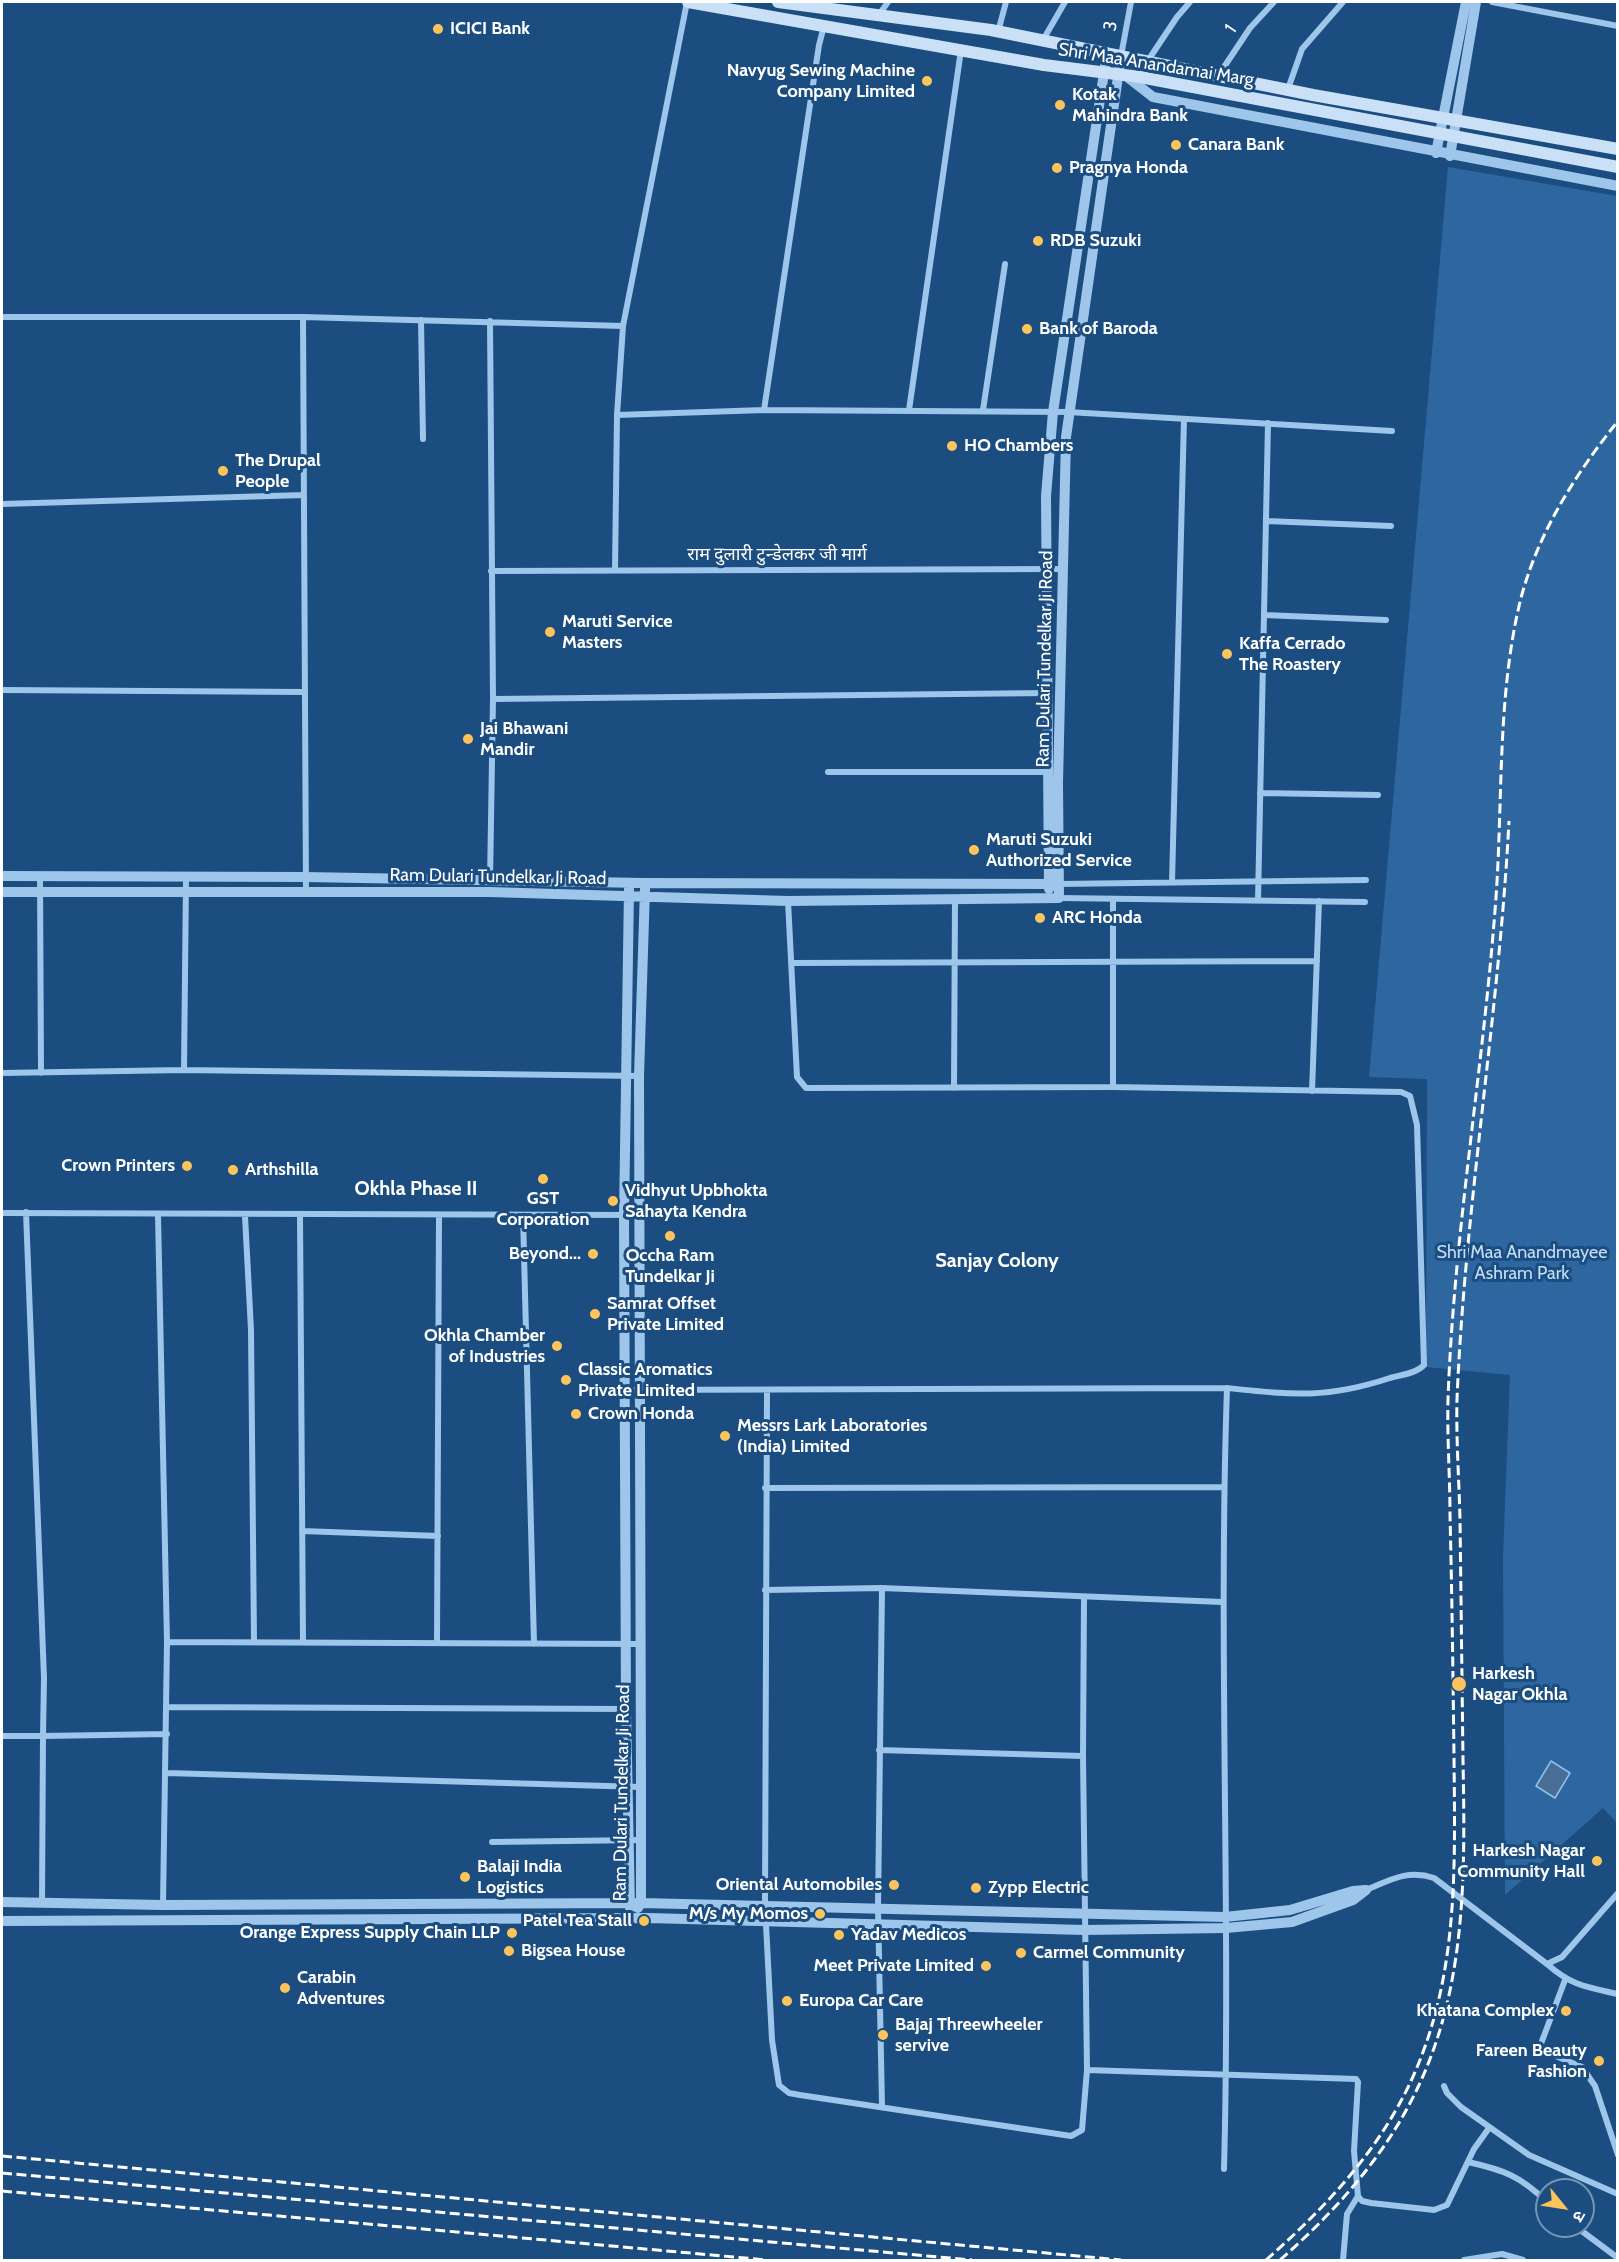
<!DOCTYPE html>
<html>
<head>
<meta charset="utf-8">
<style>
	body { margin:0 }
	#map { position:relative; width:1619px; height:2262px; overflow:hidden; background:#1b4d80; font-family:Cabin,"Noto Sans Devanagari",sans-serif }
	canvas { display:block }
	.frame { position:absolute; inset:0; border:3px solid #fff; pointer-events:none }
	.north { position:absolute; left:1535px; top:2178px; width:60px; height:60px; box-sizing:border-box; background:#1b4d80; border:2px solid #7694b3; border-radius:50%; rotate:120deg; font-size:16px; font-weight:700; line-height:24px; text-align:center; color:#fff }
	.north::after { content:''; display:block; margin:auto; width:21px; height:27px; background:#fcc45b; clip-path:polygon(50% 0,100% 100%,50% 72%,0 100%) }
</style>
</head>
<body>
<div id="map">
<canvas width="1619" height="2262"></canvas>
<div class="frame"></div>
<div class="north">उ</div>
</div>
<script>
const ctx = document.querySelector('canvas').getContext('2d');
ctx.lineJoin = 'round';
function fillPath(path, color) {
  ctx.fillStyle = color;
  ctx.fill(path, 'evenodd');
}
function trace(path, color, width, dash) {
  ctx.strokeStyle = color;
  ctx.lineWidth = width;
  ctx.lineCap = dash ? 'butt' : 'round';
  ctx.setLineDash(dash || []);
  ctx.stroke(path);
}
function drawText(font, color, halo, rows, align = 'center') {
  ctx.font = font + ' Cabin,"Noto Sans Devanagari",sans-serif';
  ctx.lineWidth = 6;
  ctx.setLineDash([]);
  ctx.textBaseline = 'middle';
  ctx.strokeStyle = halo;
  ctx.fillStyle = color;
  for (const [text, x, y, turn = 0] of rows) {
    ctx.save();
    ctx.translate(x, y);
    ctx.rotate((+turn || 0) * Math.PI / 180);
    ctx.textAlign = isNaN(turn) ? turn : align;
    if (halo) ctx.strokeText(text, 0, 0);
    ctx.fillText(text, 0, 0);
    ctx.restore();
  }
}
fillPath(new Path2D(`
	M 1448,167 L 1617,196 L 1617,1823 L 1603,1808 L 1505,1895 L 1503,1557 L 1510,1375 L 1426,1367 L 1427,1079 L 1369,1077 Z`), '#2e679f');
const water = new Path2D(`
	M 1551,1761 L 1570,1773 L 1555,1798 L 1536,1786 Z`);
fillPath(water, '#496e95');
trace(water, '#91c0ec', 1.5);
trace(new Path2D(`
	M 1492,2 L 1618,26
	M 878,16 L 888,2
	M 998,32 L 1006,2
	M 1043,40 L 1065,2
	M 1121,56 L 1131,2
	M 1147,62 L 1177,17 L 1190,2
	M 1218,76 L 1250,28 L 1274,2
	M 1288,89 L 1302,49 L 1343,2
	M 2,317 L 303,317 L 623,326
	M 303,317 L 306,892
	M 421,320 L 423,439
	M 764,410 L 819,45 L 824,26
	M 909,410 L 961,50
	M 983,410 L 1005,264
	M 617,415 L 764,410 L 1068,412 L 1392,431
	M 2,504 L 304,495
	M 1266,521 L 1391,526
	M 615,570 L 617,415 L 623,326 L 687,2
	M 491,571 L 1063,569
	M 1264,615 L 1386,620
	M 2,690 L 305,692
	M 493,699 L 1048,693
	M 828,772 L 1049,772
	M 1260,793 L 1378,795
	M 40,876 L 41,1073
	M 490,881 L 493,699 L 490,321
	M 1172,882 L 1184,419
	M 1058,884 L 1366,880
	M 1059,898 L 1365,902
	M 1113,899 L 1113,1087
	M 1258,900 L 1268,423
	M 793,963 L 1317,961
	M 184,1070 L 186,879
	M 2,1073 L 184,1070 L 639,1076
	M 954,1088 L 955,899
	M 1312,1091 L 1319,901
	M 26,1212 L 44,1678 L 43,1736 L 167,1734
	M 2,1213 L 640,1215
	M 158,1215 L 167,1642 L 163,1905
	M 523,1215 L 534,1644
	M 245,1216 L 251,1330 L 254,1641
	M 300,1216 L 303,1641
	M 625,1390 L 1227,1388 C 1293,1395 1326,1399 1390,1378 C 1401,1375 1417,1373 1424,1365 L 1417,1125 L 1410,1096 L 1401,1092 L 1113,1087 L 806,1088 L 797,1077 L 788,901
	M 767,1390 L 765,1905 L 772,2040 L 779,2085 L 789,2093 L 800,2095 L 1071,2136 L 1082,2130 L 1087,2070 L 1083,1756 L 1084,1597
	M 765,1488 L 1224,1487
	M 302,1531 L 438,1536
	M 882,1588 L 878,1907 L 882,2106
	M 765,1590 L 882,1588 L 1222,1602
	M 167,1642 L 640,1644
	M 437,1642 L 439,1215
	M 167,1707 L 626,1709
	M 2,1736 L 43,1736 L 42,1903
	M 879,1750 L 1083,1756
	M 167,1773 L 641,1787
	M 492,1842 L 641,1840
	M 1366,1890 C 1390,1880 1408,1869 1434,1878 L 1547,1964 L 1562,1957 L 1618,1893
	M 1547,1964 C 1572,1986 1586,1987 1618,1994
	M 1565,1980 L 1539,2049 L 1582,2067 L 1595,2086 L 1618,2155
	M 1087,2070 L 1356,2079 L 1358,2082 L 1354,2151 L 1358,2196 L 1362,2201 L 1371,2203 L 1434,2210 L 1447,2205 L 1474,2149 L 1489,2128
	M 1444,2086 L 1447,2093 L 1461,2107 L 1529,2155 L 1618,2194
	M 1468,2162 C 1504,2170 1520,2176 1547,2202
	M 1224,2169 C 1231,1909 1218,1648 1227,1388
	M 1575,2226 L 1618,2258
	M 1343,2260 L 1347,2214 L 1358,2196
	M 1464,2260 L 1502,2254 L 1523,2260`), '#9ec5ea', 6);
trace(new Path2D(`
	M 1126,76 L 1153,97 L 1618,186
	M 1436,153 L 1466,2
	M 1450,156 L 1476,2
	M 2,876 L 305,877 L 645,883 L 1058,884
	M 629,889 L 624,1216 L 626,1709 L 630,1908
	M 1049,889 L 1046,496 L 1053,412 L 1107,53
	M 2,892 L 490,892 L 788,901 L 1059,898 L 1058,783 L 1066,437 L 1121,56
	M 2,1902 L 163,1905 L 641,1903 L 1225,1917 L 1290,1910 L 1353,1891 L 1366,1890
	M 638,1908 L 641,1903 L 641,1787 L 639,1076 L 645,889
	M 2,1921 L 649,1918 L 1084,1930 L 1226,1928 L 1292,1922 L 1353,1900 L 1366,1890`), '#9ec5ea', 10);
trace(new Path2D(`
	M 688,2 L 1044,65 L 1140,77 L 1618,167
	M 778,2 L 991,30 L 1313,95 L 1618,149`), '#cae0f7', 12);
trace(new Path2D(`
	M 2,2156 L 1121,2260
	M 2,2173 L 972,2260
	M 2,2191 L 767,2260
	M 1266,2260 C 1324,2209 1378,2152 1411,2081 C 1459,1977 1455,1869 1454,1757 C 1453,1677 1452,1596 1450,1515 C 1450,1476 1447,1437 1448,1399 C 1454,1231 1484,1065 1496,897 C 1503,799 1497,693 1521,598 C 1538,533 1576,473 1618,421
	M 1280,2260 C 1336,2211 1387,2154 1419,2085 C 1467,1982 1465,1870 1463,1760 C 1462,1680 1461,1599 1460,1519 C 1459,1479 1456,1439 1457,1399 C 1465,1206 1499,1014 1509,821`), '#fff', 3, [10, 4.5]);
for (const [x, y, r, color] of [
	[438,29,6,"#fcc45b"],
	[927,81,6,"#fcc45b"],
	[1060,105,6,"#fcc45b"],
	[1176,145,6,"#fcc45b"],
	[1057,168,6,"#fcc45b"],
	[1038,241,6,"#fcc45b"],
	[1027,329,6,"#fcc45b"],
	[952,446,6,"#fcc45b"],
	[223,471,6,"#fcc45b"],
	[550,632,6,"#fcc45b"],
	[1227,654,6,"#fcc45b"],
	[468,739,6,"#fcc45b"],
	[974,850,6,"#fcc45b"],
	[1040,918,6,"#fcc45b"],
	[187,1166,6,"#fcc45b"],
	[233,1170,6,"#fcc45b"],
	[543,1179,6,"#fcc45b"],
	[613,1201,6,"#fcc45b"],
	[670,1236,6,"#fcc45b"],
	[593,1254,6,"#fcc45b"],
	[595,1314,6,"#fcc45b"],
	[557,1346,6,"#fcc45b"],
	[566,1380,6,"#fcc45b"],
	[576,1414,6,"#fcc45b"],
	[725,1436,6,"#fcc45b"],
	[1459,1684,8,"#fcc45b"],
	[1597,1861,6,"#fcc45b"],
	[465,1877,6,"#fcc45b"],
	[894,1885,6,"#fcc45b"],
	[976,1888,6,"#fcc45b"],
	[820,1914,6,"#fcc45b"],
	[644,1921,6,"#fcc45b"],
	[512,1933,6,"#fcc45b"],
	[839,1935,6,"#fcc45b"],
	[509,1951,6,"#fcc45b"],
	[1021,1953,6,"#fcc45b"],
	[986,1966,6,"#fcc45b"],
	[285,1988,6,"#fcc45b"],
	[787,2001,6,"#fcc45b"],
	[1566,2011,6,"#fcc45b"],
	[883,2035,6,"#fcc45b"],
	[1599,2061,6,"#fcc45b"]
]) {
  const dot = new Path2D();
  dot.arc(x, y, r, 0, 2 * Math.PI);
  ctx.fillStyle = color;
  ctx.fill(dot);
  trace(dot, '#1b4d80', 2);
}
drawText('18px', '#fff', '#1b4d80', [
	["3",1111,26,-80],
	["1",1231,29,-56],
	["Shri Maa Anandamai Marg",1156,65,9],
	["राम दुलारी टुन्डेलकर जी मार्ग",777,555],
	["Ram Dulari Tundelkar Ji Road",1045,659,-89],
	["Ram Dulari Tundelkar Ji Road",498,877,1],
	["Ram Dulari Tundelkar Ji Road",622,1793,-89]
]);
drawText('bold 18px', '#fff', '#1b4d80', [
	["ICICI Bank",450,29],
	["Navyug Sewing Machine",915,71,"right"],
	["Company Limited",915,92,"right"],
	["Kotak",1072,95],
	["Mahindra Bank",1072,116],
	["Canara Bank",1188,145],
	["Pragnya Honda",1069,168],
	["RDB Suzuki",1050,241],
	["Bank of Baroda",1039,329],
	["HO Chambers",964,446],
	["The Drupal",235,461],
	["People",235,482],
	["Maruti Service",562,622],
	["Masters",562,643],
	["Kaffa Cerrado",1239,644],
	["The Roastery",1239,665],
	["Jai Bhawani",480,729],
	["Mandir",480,750],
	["Maruti Suzuki",986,840],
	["Authorized Service",986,861],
	["ARC Honda",1052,918],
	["Crown Printers",175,1166,"right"],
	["Arthshilla",245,1170],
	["Vidhyut Upbhokta",625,1191],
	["Sahayta Kendra",625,1212],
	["GST",543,1199,"center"],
	["Corporation",543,1220,"center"],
	["Beyond...",581,1254,"right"],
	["Occha Ram",670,1256,"center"],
	["Tundelkar Ji",670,1277,"center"],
	["Samrat Offset",607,1304],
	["Private Limited",607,1325],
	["Okhla Chamber",545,1336,"right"],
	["of Industries",545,1357,"right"],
	["Classic Aromatics",578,1370],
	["Private Limited",578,1391],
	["Crown Honda",588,1414],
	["Messrs Lark Laboratories",737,1426],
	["(India) Limited",737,1447],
	["Harkesh",1472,1674],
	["Nagar Okhla",1472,1695],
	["Harkesh Nagar",1585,1851,"right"],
	["Community Hall",1585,1872,"right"],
	["Balaji India",477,1867],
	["Logistics",477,1888],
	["Oriental Automobiles",882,1885,"right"],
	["Zypp Electric",988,1888],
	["M/s My Momos",808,1914,"right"],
	["Patel Tea Stall",632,1921,"right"],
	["Orange Express Supply Chain LLP",500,1933,"right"],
	["Yadav Medicos",851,1935],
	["Bigsea House",521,1951],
	["Carmel Community",1033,1953],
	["Meet Private Limited",974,1966,"right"],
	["Carabin",297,1978],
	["Adventures",297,1999],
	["Europa Car Care",799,2001],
	["Khatana Complex",1554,2011,"right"],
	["Bajaj Threewheeler",895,2025],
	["servive",895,2046],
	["Fareen Beauty",1587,2051,"right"],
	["Fashion",1587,2072,"right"]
], 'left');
drawText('18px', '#c3def7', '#1b4d80', [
	["Shri Maa Anandmayee",1522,1253],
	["Ashram Park",1522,1274]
]);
drawText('bold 20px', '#fff', '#1b4d80', [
	["Okhla Phase II",416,1189],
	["Sanjay Colony",997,1261]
]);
</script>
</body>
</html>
